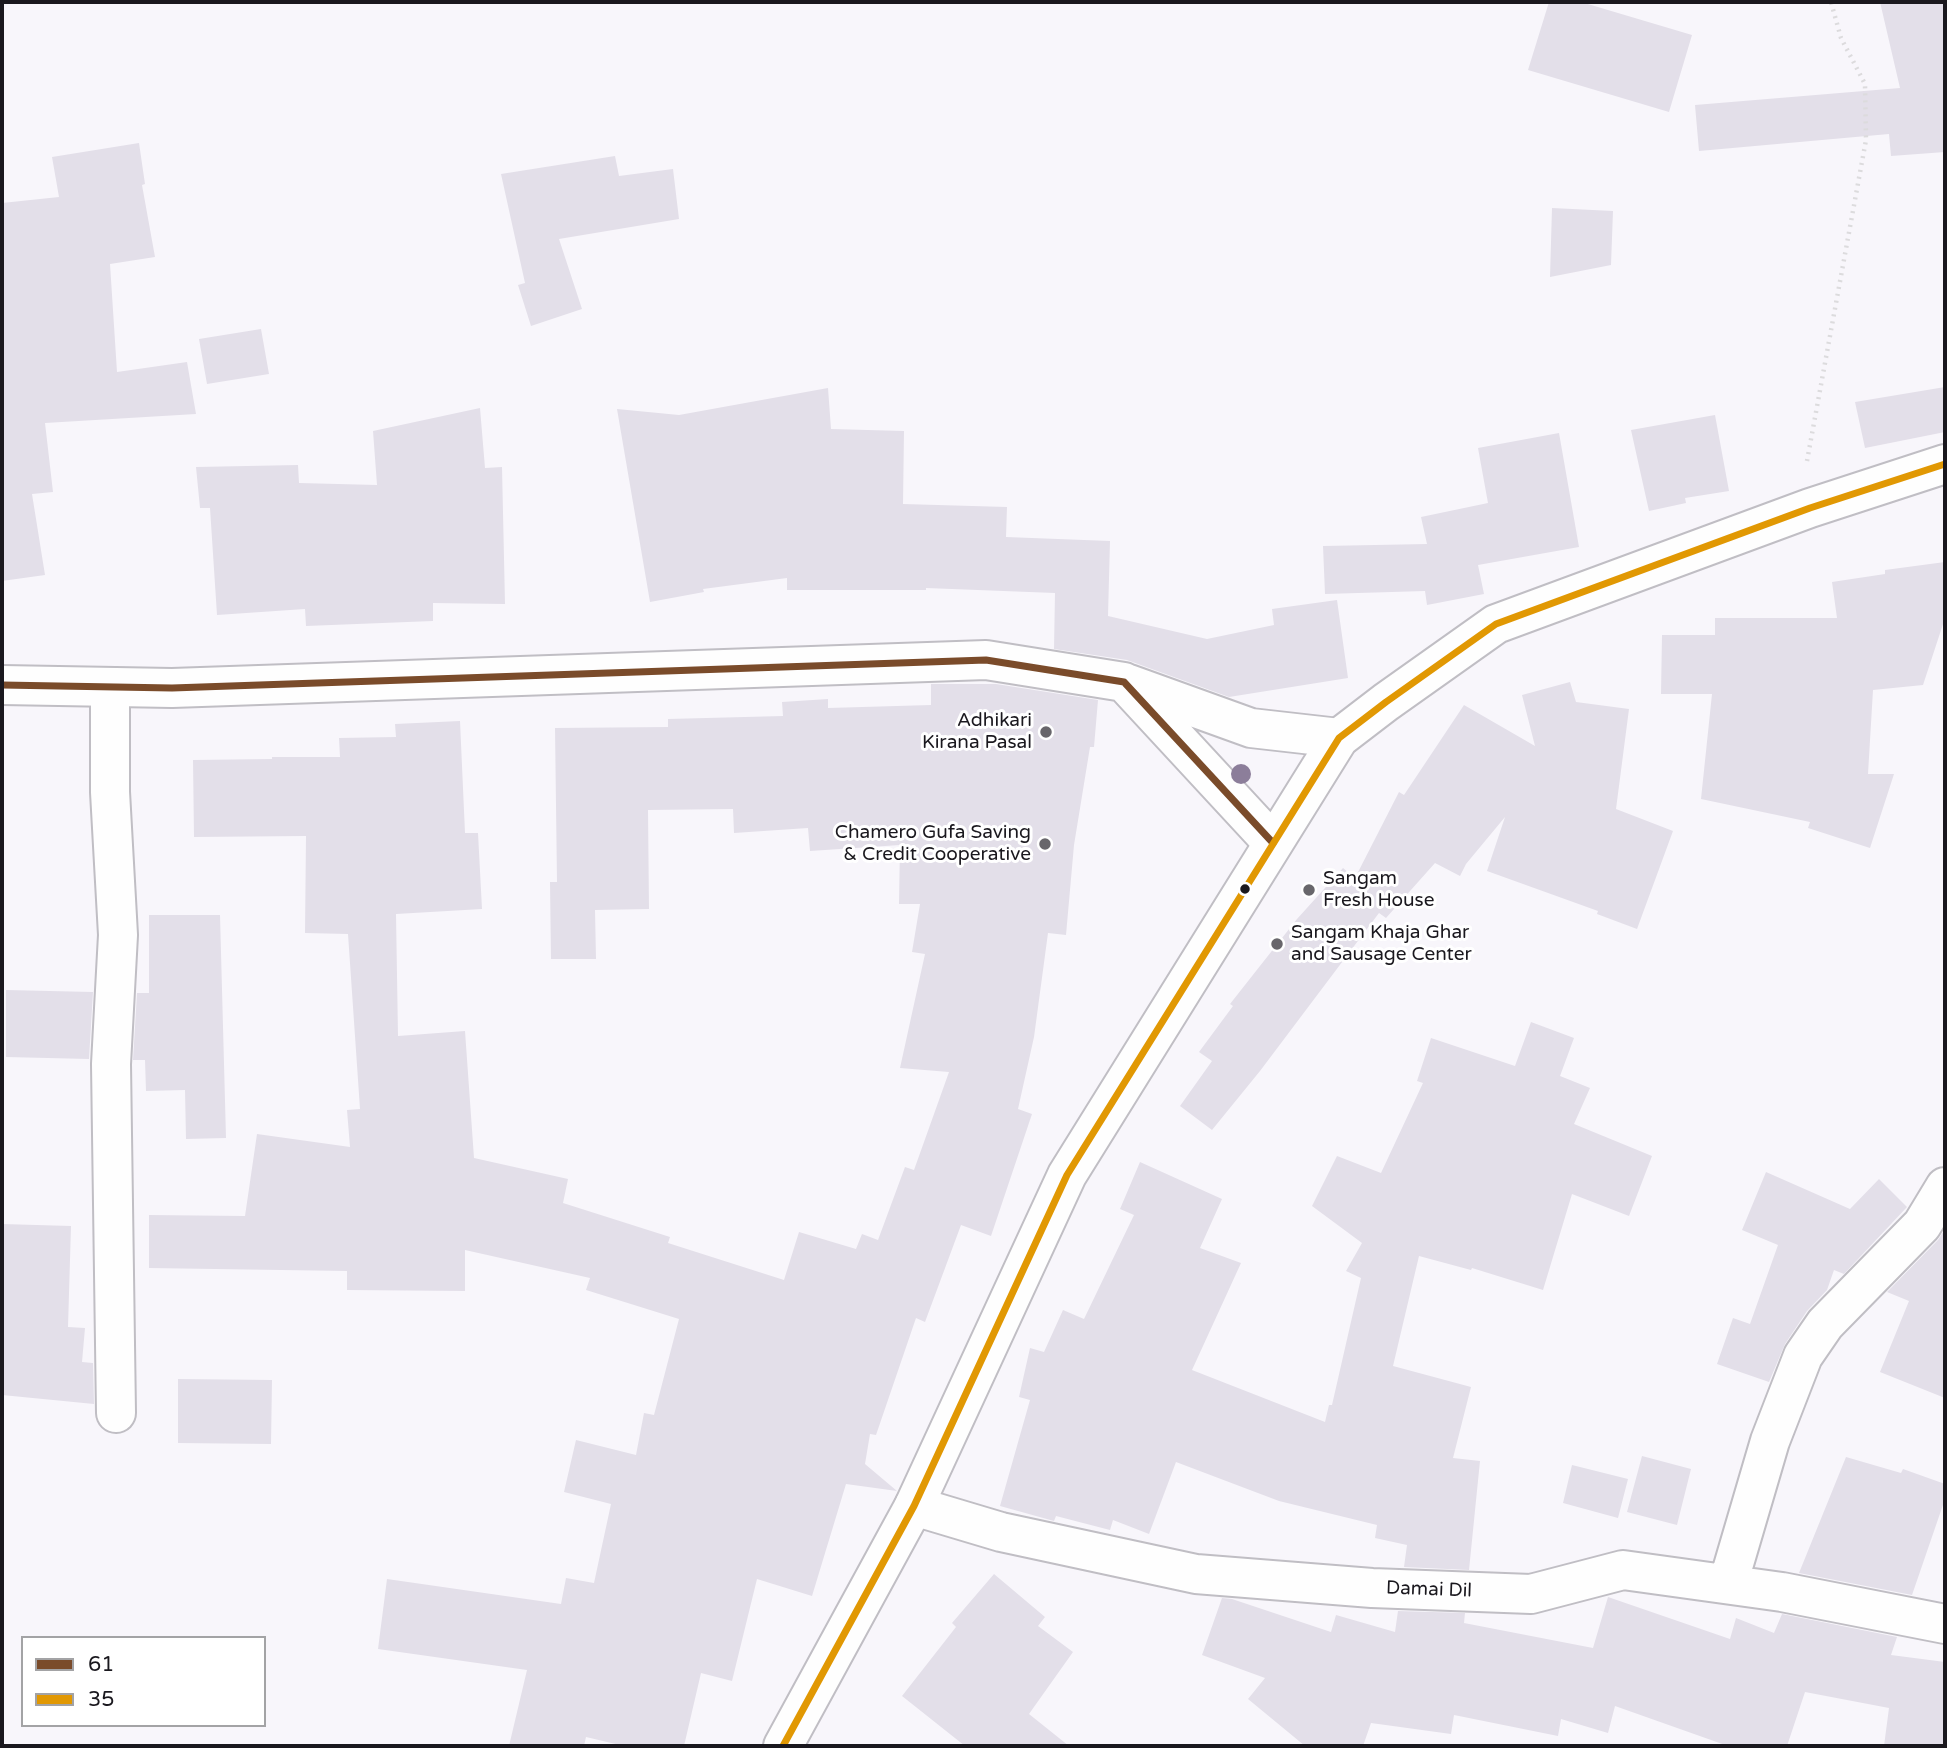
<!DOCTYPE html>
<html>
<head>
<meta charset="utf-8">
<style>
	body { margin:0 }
	#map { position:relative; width:1947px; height:1748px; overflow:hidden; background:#f8f6fb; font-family:"Varela Round",sans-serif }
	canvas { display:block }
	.frame { position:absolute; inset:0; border:4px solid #1a181e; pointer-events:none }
	.legend { position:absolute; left:21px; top:1636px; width:245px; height:91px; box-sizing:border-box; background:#fff; border:2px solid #a3a3a5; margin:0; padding:9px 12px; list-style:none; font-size:21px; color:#1a181e }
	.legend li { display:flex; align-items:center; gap:14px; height:35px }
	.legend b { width:35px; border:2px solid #a3a3a5 }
</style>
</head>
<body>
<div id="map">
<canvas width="1947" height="1748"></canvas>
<div class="frame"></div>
<ul class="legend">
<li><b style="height:9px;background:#7a4b2a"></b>61</li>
<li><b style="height:9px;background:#e19803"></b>35</li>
</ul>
</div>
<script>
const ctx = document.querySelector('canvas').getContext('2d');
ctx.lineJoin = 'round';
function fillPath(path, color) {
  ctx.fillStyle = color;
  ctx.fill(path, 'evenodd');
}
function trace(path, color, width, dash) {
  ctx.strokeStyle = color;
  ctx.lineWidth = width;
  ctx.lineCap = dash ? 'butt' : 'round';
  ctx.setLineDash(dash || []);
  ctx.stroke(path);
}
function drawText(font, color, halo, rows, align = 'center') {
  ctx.font = font + ' "Varela Round",sans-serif';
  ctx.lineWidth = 6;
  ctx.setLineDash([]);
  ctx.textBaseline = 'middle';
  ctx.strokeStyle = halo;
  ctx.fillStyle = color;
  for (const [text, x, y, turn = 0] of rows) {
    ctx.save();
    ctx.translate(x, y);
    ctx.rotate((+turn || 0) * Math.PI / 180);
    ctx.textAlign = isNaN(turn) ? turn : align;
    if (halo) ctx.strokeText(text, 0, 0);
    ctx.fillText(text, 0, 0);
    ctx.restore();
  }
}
fillPath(new Path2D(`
	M 1549,2 L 1581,2 L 1692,35 L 1669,112 L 1528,70 Z
	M 1880,2 L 1945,2 L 1945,152 L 1891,156 L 1889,134 L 1699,151 L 1695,105 L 1900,88 Z
	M 139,143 L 145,184 L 142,185 L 155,257 L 110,264 L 117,372 L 187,362 L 196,414 L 45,423 L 53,492 L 32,494 L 45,575 L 2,581 L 2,203 L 59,197 L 52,157 Z
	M 615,156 L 619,176 L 673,169 L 679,219 L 559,239 L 582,309 L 531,326 L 518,285 L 525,283 L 501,174 Z
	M 1552,208 L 1613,211 L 1611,265 L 1550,277 Z
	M 261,329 L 269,374 L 207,384 L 199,339 Z
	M 1945,387 L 1945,432 L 1865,448 L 1855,402 Z
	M 828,388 L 831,429 L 904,431 L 903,504 L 1007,507 L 1006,537 L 1110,541 L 1108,616 L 1207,639 L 1274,625 L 1272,609 L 1337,600 L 1348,678 L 1229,697 L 1127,660 L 1054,649 L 1055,593 L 926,588 L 926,590 L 787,590 L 787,578 L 703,589 L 704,592 L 650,602 L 617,409 L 679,415 Z
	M 480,408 L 485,468 L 502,467 L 505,604 L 433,603 L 433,621 L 306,626 L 305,609 L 217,615 L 210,508 L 200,508 L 196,467 L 298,465 L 299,483 L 377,485 L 373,431 Z
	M 1715,415 L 1729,491 L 1685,498 L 1686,503 L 1649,511 L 1631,430 Z
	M 1559,433 L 1579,547 L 1478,565 L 1484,594 L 1427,605 L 1425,591 L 1325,594 L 1323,546 L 1427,544 L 1421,517 L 1488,503 L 1478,448 Z
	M 1945,562 L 1945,618 L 1923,685 L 1873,690 L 1868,774 L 1894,774 L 1870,848 L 1808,828 L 1810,822 L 1701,799 L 1712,694 L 1661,694 L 1662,635 L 1715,635 L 1715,618 L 1837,618 L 1832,582 L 1885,574 L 1885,570 Z
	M 1570,682 L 1576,702 L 1629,709 L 1616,809 L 1673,831 L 1637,929 L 1597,914 L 1598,911 L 1487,871 L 1505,817 L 1466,864 L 1460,876 L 1435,863 L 1386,918 L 1379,913 L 1260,1071 L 1212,1130 L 1180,1106 L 1212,1061 L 1199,1052 L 1233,1006 L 1230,1004 L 1297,919 L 1343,868 L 1355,878 L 1399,792 L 1404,795 L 1464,705 L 1535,746 L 1522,695 Z
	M 931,684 L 996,684 L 1098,700 L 1094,747 L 1090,747 L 1074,845 L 1066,935 L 1048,933 L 1034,1037 L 1018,1109 L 1032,1114 L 991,1236 L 961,1225 L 925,1322 L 916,1318 L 876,1435 L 870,1434 L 865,1464 L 897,1491 L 846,1484 L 812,1596 L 757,1579 L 732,1681 L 701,1673 L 684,1746 L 624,1746 L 586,1737 L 584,1746 L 509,1746 L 527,1670 L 378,1649 L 387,1579 L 561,1604 L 566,1578 L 594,1583 L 611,1504 L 564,1492 L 576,1440 L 636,1455 L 644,1413 L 654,1415 L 679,1319 L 586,1290 L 590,1278 L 465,1250 L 465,1291 L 347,1290 L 347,1271 L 149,1268 L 149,1215 L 245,1216 L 257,1134 L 350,1147 L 347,1110 L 360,1109 L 348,934 L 305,933 L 306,836 L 194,837 L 193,760 L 272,759 L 272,757 L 340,757 L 339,738 L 396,737 L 395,724 L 460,721 L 465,833 L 478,833 L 482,909 L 396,914 L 398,1036 L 465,1031 L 474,1158 L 568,1179 L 563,1203 L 670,1237 L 668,1243 L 784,1280 L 799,1232 L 856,1249 L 862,1234 L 878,1240 L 905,1167 L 914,1170 L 949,1072 L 900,1068 L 925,954 L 912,952 L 920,904 L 899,904 L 900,845 L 810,851 L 808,828 L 734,833 L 733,809 L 648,810 L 649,909 L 595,910 L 596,959 L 551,959 L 550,882 L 557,882 L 555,728 L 668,727 L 668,719 L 783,716 L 782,702 L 828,699 L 828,708 L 931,705 Z
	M 149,915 L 220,915 L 226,1138 L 186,1139 L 185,1090 L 146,1091 L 145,1060 L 133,1060 L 137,993 L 149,993 Z
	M 6,990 L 93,992 L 89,1059 L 6,1057 Z
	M 1531,1022 L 1574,1038 L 1560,1076 L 1590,1088 L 1574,1124 L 1652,1156 L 1629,1216 L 1572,1194 L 1543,1290 L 1472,1268 L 1471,1270 L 1419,1256 L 1393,1366 L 1471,1387 L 1453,1458 L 1480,1461 L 1469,1570 L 1404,1567 L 1407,1545 L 1375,1538 L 1377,1525 L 1279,1501 L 1176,1462 L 1149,1534 L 1113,1520 L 1110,1530 L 1056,1516 L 1054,1521 L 1000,1506 L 1030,1400 L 1019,1397 L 1030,1348 L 1044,1352 L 1063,1310 L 1084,1319 L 1134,1215 L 1120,1209 L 1140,1162 L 1222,1199 L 1200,1248 L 1241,1263 L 1192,1370 L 1325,1422 L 1329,1405 L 1332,1405 L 1361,1278 L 1346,1271 L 1362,1243 L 1312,1206 L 1337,1156 L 1381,1173 L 1423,1083 L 1417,1081 L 1431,1038 L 1515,1066 Z
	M 1766,1172 L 1850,1209 L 1879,1179 L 1907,1207 L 1844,1274 L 1834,1270 L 1827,1290 L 1807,1311 L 1785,1344 L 1769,1382 L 1717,1364 L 1733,1318 L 1750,1324 L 1778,1245 L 1742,1230 Z
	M 2,1224 L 71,1226 L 68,1327 L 85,1328 L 82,1362 L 93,1363 L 94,1404 L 2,1395 Z
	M 1945,1229 L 1945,1398 L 1880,1372 L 1909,1301 L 1887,1292 L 1938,1240 Z
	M 178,1379 L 272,1380 L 271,1444 L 178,1443 Z
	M 1642,1456 L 1691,1469 L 1677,1525 L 1627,1512 Z
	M 1846,1457 L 1901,1473 L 1903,1469 L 1945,1484 L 1945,1499 L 1912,1595 L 1799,1573 Z
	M 1572,1465 L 1628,1479 L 1618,1518 L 1563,1503 Z
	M 994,1574 L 1045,1617 L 1038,1626 L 1073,1652 L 1029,1714 L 1069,1746 L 965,1746 L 902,1696 L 956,1627 L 952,1623 Z
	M 1608,1597 L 1730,1639 L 1736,1618 L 1774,1633 L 1782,1614 L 1897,1637 L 1891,1655 L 1945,1662 L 1945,1746 L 1884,1746 L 1889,1708 L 1805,1692 L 1787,1746 L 1728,1746 L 1615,1706 L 1608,1733 L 1561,1719 L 1558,1736 L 1454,1715 L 1451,1734 L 1371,1723 L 1363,1746 L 1305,1746 L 1248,1699 L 1265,1678 L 1202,1655 L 1222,1598 L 1232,1599 L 1331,1632 L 1336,1615 L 1395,1632 L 1398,1611 L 1465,1613 L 1464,1623 L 1593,1648 Z`), '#e3dfe9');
const minor = new Path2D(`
	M 110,688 L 110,792 L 118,935 L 111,1064 L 116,1413
	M 914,1506 L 1001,1532 L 1196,1574 L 1372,1588 L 1531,1594 L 1623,1570 L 1782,1592 L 1945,1624
	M 1728,1584 L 1770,1441 L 1803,1356 L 1825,1324 L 1922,1225 L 1945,1187`);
const secondary = new Path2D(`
	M 1129,684 L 1251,728 L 1339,738
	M 2,685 L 172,688 L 986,660 L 1124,682 L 1273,843`);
const primary = new Path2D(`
	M 783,1746 L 914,1506 L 1067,1175 L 1339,738 L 1386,702 L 1496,624 L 1810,508 L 1945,464`);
trace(minor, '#c0bec4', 42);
trace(secondary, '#c0bec4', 42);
trace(primary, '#c0bec4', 42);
trace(new Path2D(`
	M 1807,461 L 1866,140 L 1865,84 L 1841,38 L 1831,2`), '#dcdbdd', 4.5, [2, 5]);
trace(minor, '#fefefe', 38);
trace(secondary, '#fefefe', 38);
trace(primary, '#fefefe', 38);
trace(new Path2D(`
	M 2,685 L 172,688 L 986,660 L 1124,682 L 1273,843`), '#7a4b2a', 7);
trace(new Path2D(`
	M 783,1746 L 914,1506 L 1067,1175 L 1339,738 L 1386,702 L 1496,624 L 1810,508 L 1945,464`), '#e19803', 7);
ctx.fillStyle = '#8c7e9a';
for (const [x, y] of [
	[1241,774]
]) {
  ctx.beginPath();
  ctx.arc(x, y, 10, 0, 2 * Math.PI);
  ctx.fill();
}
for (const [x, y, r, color] of [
	[1046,732,7,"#68666b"],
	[1045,844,7,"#68666b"],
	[1245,889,6,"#1a181e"],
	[1309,890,7,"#68666b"],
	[1277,944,7,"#68666b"]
]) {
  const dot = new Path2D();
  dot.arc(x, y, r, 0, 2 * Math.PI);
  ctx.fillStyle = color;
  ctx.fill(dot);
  trace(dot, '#fff', 2.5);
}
drawText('19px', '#1a181e', '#fff', [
	["Adhikari",1032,721],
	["Kirana Pasal",1032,743],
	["Chamero Gufa Saving",1031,833],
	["& Credit Cooperative",1031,855],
	["Sangam",1323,879,"left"],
	["Fresh House",1323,901,"left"],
	["Sangam Khaja Ghar",1291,933,"left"],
	["and Sausage Center",1291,955,"left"]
], 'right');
drawText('19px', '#1a181e', '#fff', [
	["Damai Dil",1429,1590,2]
]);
</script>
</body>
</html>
